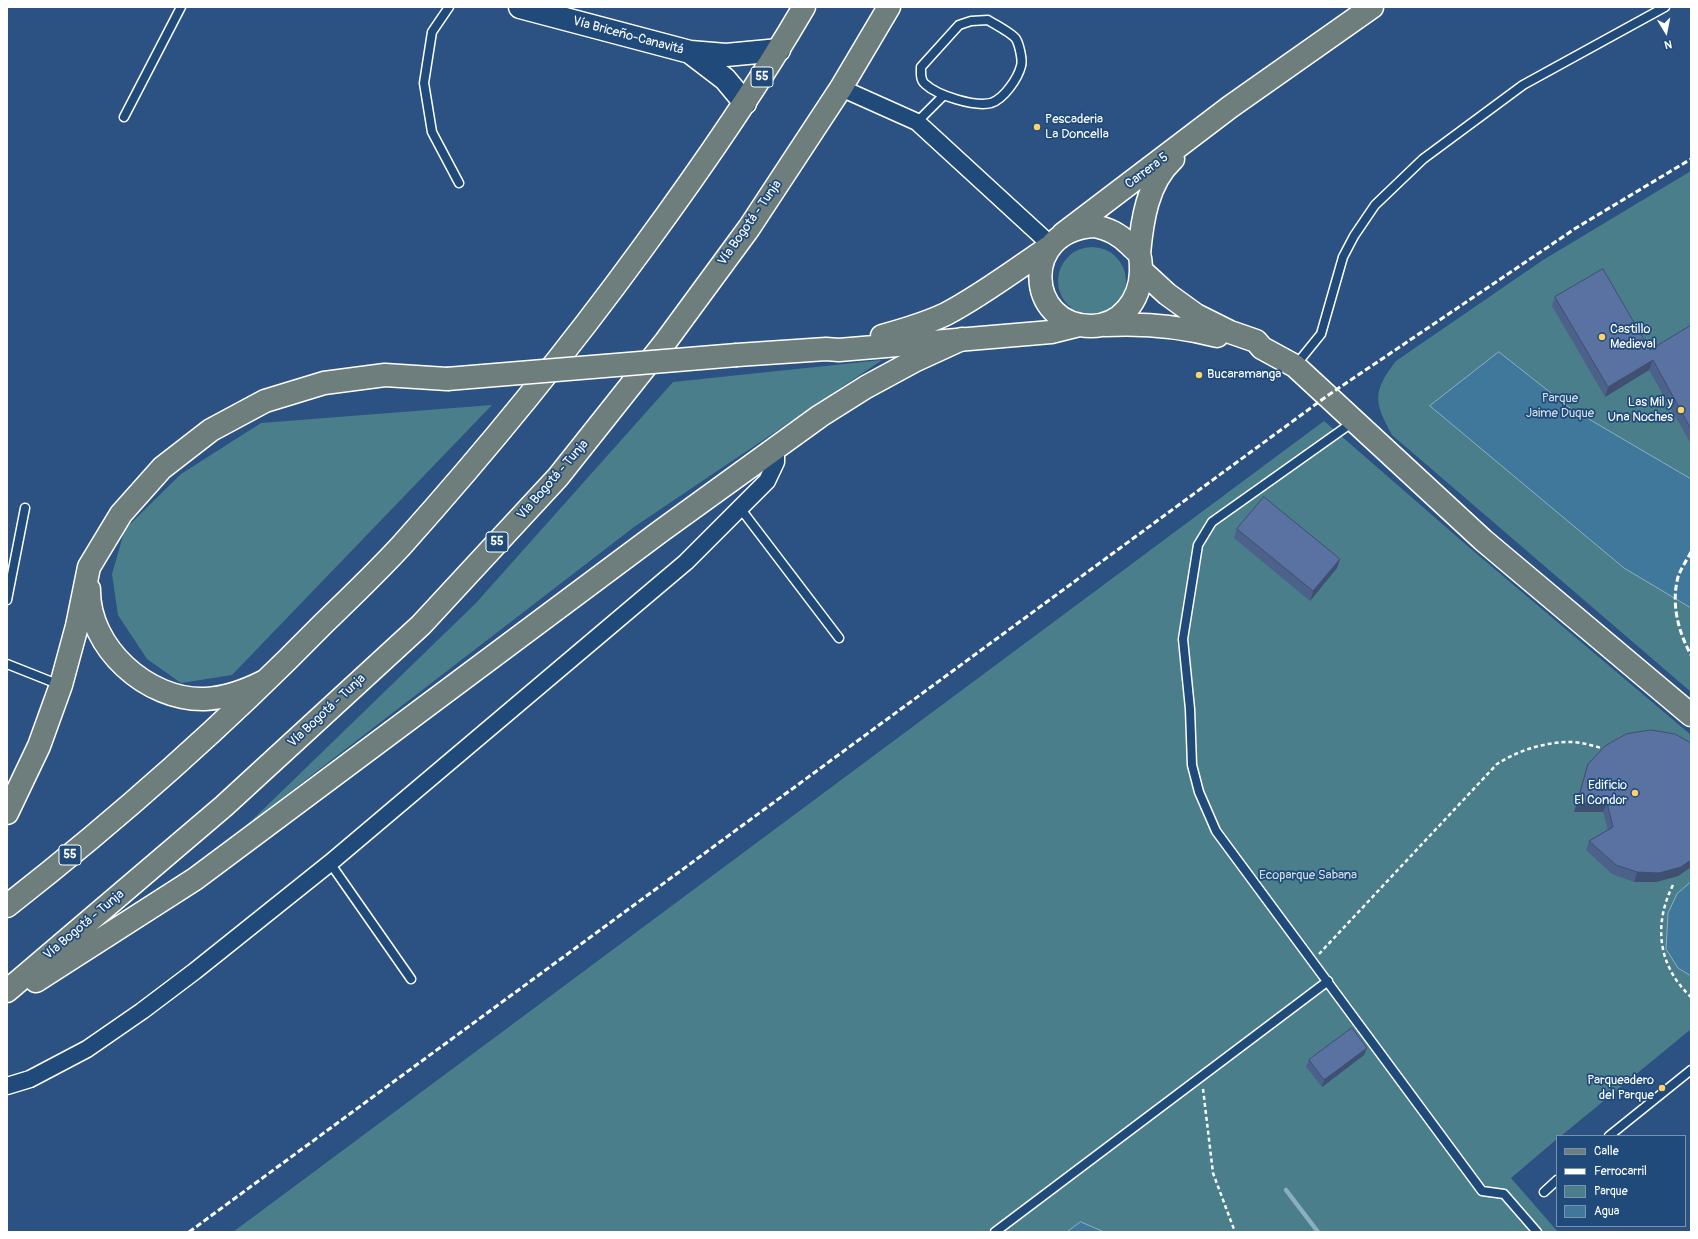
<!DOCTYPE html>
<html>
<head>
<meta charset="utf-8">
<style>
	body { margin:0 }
	#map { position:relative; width:1698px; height:1239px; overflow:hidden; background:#2b5282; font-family:Pangolin,sans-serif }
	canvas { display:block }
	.frame { position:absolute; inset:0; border:8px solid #fff; pointer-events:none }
	.legend { position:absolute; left:1556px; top:1135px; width:130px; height:92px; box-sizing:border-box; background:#1f4a7a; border:1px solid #7992af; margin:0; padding:5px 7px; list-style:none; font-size:12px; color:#fff }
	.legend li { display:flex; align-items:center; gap:8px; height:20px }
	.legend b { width:20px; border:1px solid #7992af }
	.north { position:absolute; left:1646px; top:12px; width:40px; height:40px; -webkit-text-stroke:3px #1f4a7a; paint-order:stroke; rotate:170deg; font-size:11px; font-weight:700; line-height:16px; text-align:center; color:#fff }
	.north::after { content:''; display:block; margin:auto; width:14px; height:18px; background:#fff; clip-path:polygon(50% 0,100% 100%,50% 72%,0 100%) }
</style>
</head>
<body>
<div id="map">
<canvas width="1698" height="1239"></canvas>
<div class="frame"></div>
<ul class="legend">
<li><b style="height:5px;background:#6d7e7c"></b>Calle</li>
<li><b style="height:5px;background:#fff"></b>Ferrocarril</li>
<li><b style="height:11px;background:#4a7e8b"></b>Parque</li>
<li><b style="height:11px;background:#40789b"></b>Agua</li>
</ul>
<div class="north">N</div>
</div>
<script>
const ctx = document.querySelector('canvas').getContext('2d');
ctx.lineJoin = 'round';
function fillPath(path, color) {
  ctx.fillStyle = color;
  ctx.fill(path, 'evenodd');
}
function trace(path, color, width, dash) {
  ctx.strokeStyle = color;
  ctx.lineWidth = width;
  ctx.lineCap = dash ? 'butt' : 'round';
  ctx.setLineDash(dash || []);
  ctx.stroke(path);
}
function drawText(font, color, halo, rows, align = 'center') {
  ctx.font = font + ' Pangolin,sans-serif';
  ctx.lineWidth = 3.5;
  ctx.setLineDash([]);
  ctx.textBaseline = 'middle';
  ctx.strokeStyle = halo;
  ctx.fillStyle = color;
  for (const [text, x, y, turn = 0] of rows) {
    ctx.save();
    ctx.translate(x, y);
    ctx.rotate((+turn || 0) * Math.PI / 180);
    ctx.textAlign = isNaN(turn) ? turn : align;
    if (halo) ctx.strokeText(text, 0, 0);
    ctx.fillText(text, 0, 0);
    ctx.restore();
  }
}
fillPath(new Path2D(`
	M 1691,171 L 1691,692 L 1392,435 C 1374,402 1372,392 1396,361 L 1543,260 Z
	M1058 281a34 34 0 1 1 68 0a34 34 0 1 1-68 0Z
	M 882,360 L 634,527 L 247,825 L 476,603 L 673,382 Z
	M 492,405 L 232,675 L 181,683 L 147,659 L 118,615 L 112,574 L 125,529 L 181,474 L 261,423 Z
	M 1324,421 L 1471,549 L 1691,735 L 1691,1029 L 1561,1136 L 1557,1136 L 1557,1139 L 1511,1178 L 1558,1232 L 233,1232 Z`), '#4a7e8b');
const water = new Path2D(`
	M 1499,352 L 1570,408 L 1691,479 L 1691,608 L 1624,568 L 1430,406 Z
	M 1691,882 L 1691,976 L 1678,968 L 1666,949 L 1668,913 L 1677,894 Z
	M 1081,1222 L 1102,1231 L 1103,1232 L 1067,1232 Z`);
fillPath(water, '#40789b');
trace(water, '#8caec3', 1);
trace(new Path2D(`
	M 1286,1190 L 1318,1232`), '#8caec3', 4.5);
const lane = new Path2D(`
	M 449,7 L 432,32 L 424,83 L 432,132 L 459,183
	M 988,20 C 994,24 1012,33 1016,39 C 1019,44 1023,60 1021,66 C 1018,78 1004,99 991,103 C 975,107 938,96 925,84 C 920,80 921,73 921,67 L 959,25 L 971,21 Z
	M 124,117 L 181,7
	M 917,122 L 944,95
	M 1295,366 L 1321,334 L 1343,257 L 1354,236 L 1375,205 L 1423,159 L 1523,85 L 1665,7
	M 1353,422 L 1212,522 L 1198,545 L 1183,639 L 1190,709 L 1192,765 L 1199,792 L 1216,831 L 1482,1191 L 1504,1194 L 1537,1232
	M 740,508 L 839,638
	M 7,600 L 25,508
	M 7,664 L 60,685
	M 330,863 L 411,979
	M 1609,1136 L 1691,1070
	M 1544,1192 L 1557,1180
	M 995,1232 L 1328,981`);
const street = new Path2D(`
	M 841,88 L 917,122 L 1051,245
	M 7,1086 L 30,1079 L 87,1049 L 142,1011 L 195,971 L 330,863 L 686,562 L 767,481 L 776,462 L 776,446`);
const secondary = new Path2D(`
	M 520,7 L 690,52 L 726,55 L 779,50
	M 691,53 L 725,79 L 745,103`);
const primary = new Path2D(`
	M 1094,226 C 1109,229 1119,234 1130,245 C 1133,248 1137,251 1139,254 C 1141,258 1141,267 1141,272 C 1140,300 1121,326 1091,326 C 1026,326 1020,230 1094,226 Z
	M 1063,234 L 1230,107 L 1372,7
	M 1139,254 C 1142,221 1147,183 1173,159
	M 1141,270 L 1167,294 L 1196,315 L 1230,332 L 1256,341 L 1262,348 L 1295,366 L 1483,540 L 1691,715
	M 1105,325 C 1144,323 1180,326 1217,336
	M 882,336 C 904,330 925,324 946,314 C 982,295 1015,270 1049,247
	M 737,355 L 826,349 L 839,350 L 1051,332 L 1079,325
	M 89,589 C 88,648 148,701 205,699 C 227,698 245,691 263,682
	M 7,813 L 39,746 L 61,685 L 77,626 L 89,567 L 121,514 L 162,468 L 211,430 L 265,401 L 324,383 L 385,375 L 447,379`);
const highway = new Path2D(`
	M 7,906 C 118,819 225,724 324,623 C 350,598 376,573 401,546 C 486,451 567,352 642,249 C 700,170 755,91 804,7
	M 36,981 L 195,879 L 661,531 L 820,416 L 866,387 L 914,361 L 962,339
	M 7,991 L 224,806 L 421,625 L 558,477 L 666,341 L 749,228 L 841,88 L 889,7`);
trace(lane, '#fff', 11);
trace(street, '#fff', 19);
trace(secondary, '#fff', 25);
trace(primary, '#fff', 25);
trace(highway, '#fff', 25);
trace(new Path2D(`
	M 1673,885 C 1653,925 1658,966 1691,997
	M 1319,954 L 1497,764 C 1519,750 1545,742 1571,742 C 1582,742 1594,746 1605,749
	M 1203,1089 L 1213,1173 L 1235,1232`), '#fff', 2.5, [4, 3]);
trace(lane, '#1f4a7a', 8);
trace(street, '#1f4a7a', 16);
trace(secondary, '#1f4a7a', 22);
trace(primary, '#6d7e7c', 22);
trace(highway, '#6d7e7c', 22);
trace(new Path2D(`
	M 1691,552 C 1687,560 1681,568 1678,577 C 1671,604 1678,631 1691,655
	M 189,1232 L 1327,396 L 1576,228 L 1691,159`), '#fff', 3, [6, 3]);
const primaryBridge = new Path2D(`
	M 447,379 L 737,355`);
trace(primaryBridge, '#fff', 25, []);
trace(primaryBridge, '#6d7e7c', 22);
fillPath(new Path2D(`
	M 1555,297 L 1650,350 L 1691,325 L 1691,444 L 1649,370 L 1605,397 L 1552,306 Z
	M 1237,529 L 1340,559 L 1337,568 L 1310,601 L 1234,538 Z
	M 1691,743 L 1691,867 L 1678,876 L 1656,882 L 1634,882 L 1612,874 L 1586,850 L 1589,841 L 1608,830 L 1603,812 L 1574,812 L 1585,773 L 1588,764 Z
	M 1364,1055 L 1322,1087 L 1306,1067 L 1309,1060 Z`), '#4d628b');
fillPath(new Path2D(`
	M 1653,360 L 1649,370 L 1605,397 L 1608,387 Z
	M 1340,559 L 1337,568 L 1310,601 L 1313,591 Z
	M 1577,803 L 1607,803 L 1603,812 L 1574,812 Z
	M 1691,860 L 1691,867 L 1678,876 L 1656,882 L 1634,882 L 1637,872 Z
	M 1367,1048 L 1364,1055 L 1322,1087 L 1324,1080 Z`), '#3f5071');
const building = new Path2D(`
	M 1603,269 L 1650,350 L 1691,325 L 1691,429 L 1653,360 L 1608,387 L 1555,297 Z
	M 1264,497 L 1340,559 L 1313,591 L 1237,529 Z
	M 1651,730 L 1675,734 L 1691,743 L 1691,860 L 1681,867 L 1659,873 L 1637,872 L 1616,865 L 1589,841 L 1613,827 L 1607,803 L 1577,803 L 1588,764 L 1605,746 L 1626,734 Z
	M 1352,1028 L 1367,1048 L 1324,1080 L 1309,1060 Z`);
fillPath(building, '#5a72a2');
trace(building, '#3f5071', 1);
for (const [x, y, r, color] of [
	[1037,127,4,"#ffd166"],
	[1602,337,4,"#ffd166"],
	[1199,375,4,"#ffd166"],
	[1681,410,4,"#ffd166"],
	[1635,793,4,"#ffd166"],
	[1662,1088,4,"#ffd166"]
]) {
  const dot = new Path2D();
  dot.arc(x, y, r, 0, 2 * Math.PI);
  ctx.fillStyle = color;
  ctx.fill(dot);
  trace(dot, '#1f4a7a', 1.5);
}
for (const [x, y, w] of [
	[762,77,22],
	[497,542,22],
	[70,855,22]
]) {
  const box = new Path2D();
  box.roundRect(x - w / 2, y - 10, w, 20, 3);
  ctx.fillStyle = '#1f4a7a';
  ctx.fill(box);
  trace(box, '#fff', 1);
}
drawText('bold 12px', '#fff', null, [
	["55",762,77],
	["55",497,542],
	["55",70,855]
]);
drawText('13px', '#fff', '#1f4a7a', [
	["Vía Briceño-Canavitá",628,36,15],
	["Carrera 5",1147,171,-37],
	["Vía Bogotá - Tunja",750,223,-55],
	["Vía Bogotá - Tunja",553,480,-49],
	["Vía Bogotá - Tunja",327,711,-43],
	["Vía Bogotá - Tunja",84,925,-40]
]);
drawText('13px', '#fff', '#1f4a7a', [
	["Pescaderia",1045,120],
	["La Doncella",1045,135],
	["Castillo",1610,330],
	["Medieval",1610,345],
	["Bucaramanga",1207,375],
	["Las Mil y",1673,403,"right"],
	["Una Noches",1673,418,"right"],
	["Edificio",1627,786,"right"],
	["El Condor",1627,801,"right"],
	["Parqueadero",1654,1081,"right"],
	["del Parque",1654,1096,"right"]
], 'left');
drawText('13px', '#d2dfe2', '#1f4a7a', [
	["Parque",1560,399],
	["Jaime Duque",1560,414],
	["Ecoparque Sabana",1308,876]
]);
</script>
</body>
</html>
